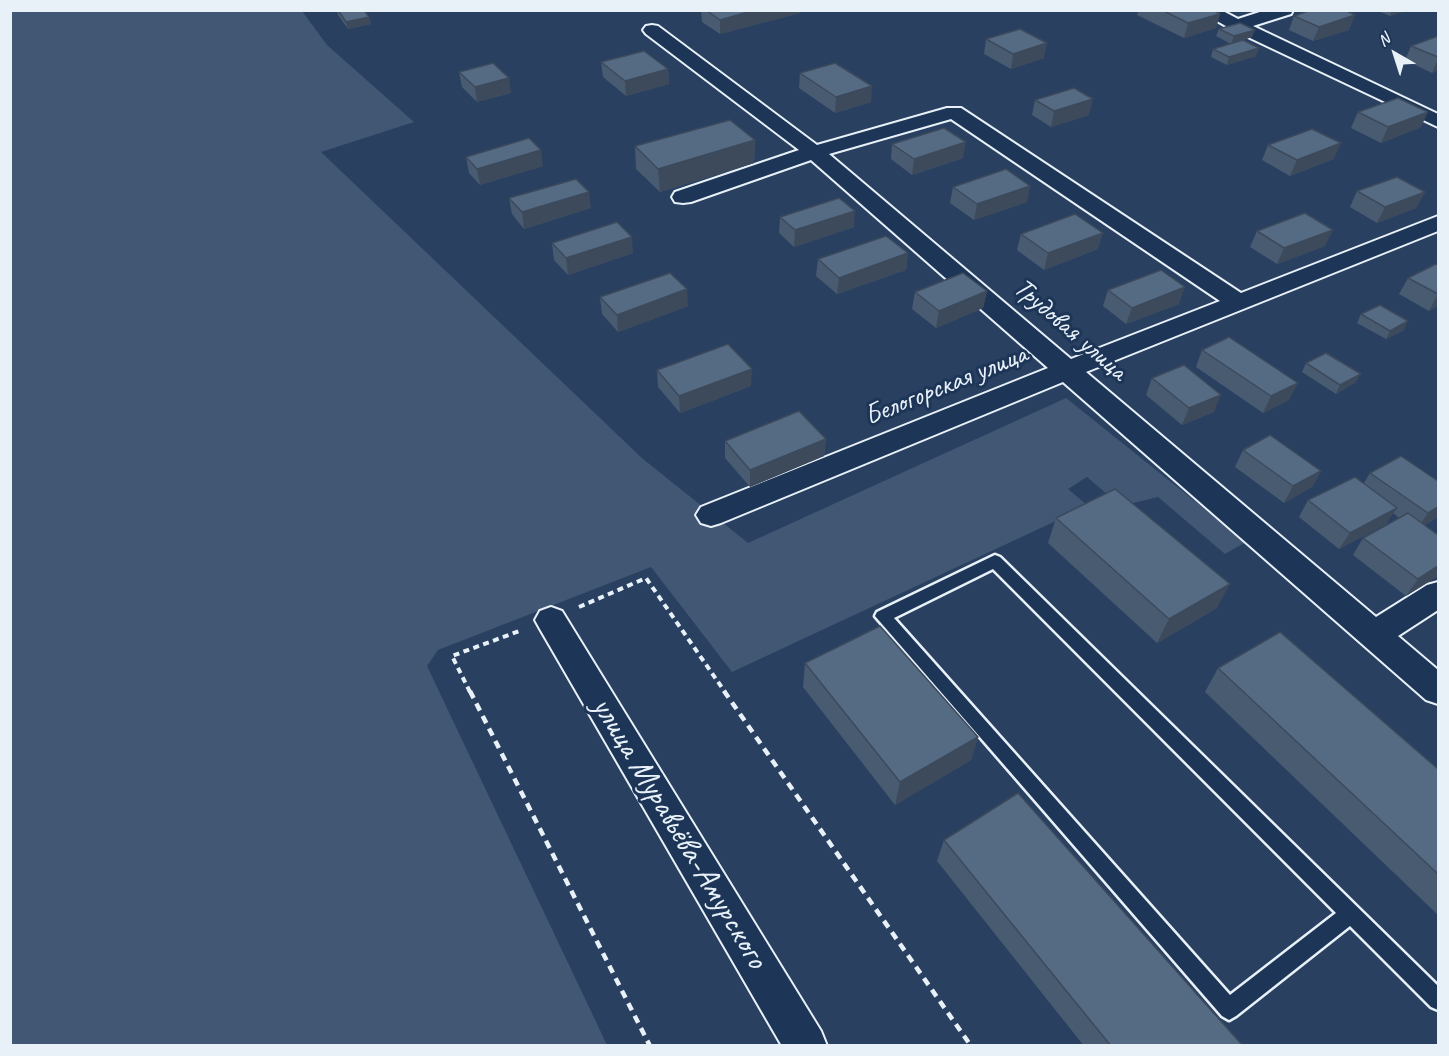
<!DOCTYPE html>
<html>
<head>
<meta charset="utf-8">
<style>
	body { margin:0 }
	#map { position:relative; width:1449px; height:1056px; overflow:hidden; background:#294061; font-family:Caveat,sans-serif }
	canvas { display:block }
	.frame { position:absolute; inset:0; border:12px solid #e8f1f8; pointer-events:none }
	.north { position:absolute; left:1365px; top:24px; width:60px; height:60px; -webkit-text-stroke:4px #1d3557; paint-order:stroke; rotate:321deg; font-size:16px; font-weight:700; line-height:24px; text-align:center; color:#e8f1f8 }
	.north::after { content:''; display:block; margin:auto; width:21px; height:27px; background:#e8f1f8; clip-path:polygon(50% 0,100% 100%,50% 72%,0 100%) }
</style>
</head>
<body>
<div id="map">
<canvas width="1449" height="1056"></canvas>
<div class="frame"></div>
<div class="north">N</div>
</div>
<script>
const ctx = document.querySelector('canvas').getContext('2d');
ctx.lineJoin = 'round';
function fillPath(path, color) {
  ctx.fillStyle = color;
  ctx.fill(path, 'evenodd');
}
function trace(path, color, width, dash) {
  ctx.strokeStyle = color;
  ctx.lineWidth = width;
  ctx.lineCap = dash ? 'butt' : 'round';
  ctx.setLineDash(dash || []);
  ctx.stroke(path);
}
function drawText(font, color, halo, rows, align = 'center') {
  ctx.font = font + ' Caveat,sans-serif';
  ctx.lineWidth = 6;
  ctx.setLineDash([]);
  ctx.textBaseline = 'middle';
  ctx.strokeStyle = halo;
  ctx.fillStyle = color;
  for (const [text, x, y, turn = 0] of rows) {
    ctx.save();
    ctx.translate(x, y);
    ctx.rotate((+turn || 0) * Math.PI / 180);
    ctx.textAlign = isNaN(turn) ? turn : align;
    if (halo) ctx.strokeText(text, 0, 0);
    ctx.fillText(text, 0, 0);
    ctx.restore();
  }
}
fillPath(new Path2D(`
	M 10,11 L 302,11 L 327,45 L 414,122 L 321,152 L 643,459 L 748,543 L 1066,398 L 1246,542 L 1225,554 L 1158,497 L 1121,506 L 1087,477 L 1068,489 L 1088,506 L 732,672 L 651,567 L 438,650 L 427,666 L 607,1045 L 11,1045 Z`), '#415774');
const service = new Path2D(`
	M 995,555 L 1000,557 L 1438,986 L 1438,1010 L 1431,1007 L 1350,926 L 1236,1016 L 1229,1020 L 1222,1016 L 875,616 L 877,612 ZM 993,569 L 1336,913 L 1230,995 L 894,618 Z`);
const minor = new Path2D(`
	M 1198,10 L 1221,10 L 1238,19 L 1266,10 L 1293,10 L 1291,14 L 1253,26 L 1438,114 L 1438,127 L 1231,29 Z
	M 652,25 L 658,26 L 817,145 L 947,108 L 961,108 L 1241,293 L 1438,216 L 1438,231 L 1086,372 L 1376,617 L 1427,585 L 1438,582 L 1438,610 L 1398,636 L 1438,670 L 1438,704 L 1426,700 L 1063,382 L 721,523 L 711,526 L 701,523 L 696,515 L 701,507 L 1048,368 L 811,160 L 691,202 L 683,203 L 675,202 L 672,197 L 675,192 L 799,150 L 646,34 L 643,30 L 646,26 ZM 951,119 L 1220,301 L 1071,359 L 829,154 Z
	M 551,607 L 562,611 L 821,1031 L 827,1046 L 782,1046 L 540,629 L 535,620 L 540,611 Z`);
trace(service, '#e8f1f8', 5);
trace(minor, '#e8f1f8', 4);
trace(new Path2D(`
	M 579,607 L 646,578 L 725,692
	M 470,692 L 452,656 L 522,630`), '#e8f1f8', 4, [6, 4.5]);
trace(new Path2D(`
	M 470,691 L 650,1046
	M 724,691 L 971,1046`), '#e8f1f8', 4.5, [8, 6]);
fillPath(service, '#1d3557');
fillPath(minor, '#1d3557');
fillPath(new Path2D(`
	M 337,10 L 364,10 L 369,17 L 371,24 L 348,29 L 338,15 Z
	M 701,10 L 800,10 L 800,13 L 720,34 L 702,22 Z
	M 1139,10 L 1213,10 L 1220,14 L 1216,28 L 1184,38 L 1137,15 Z
	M 1376,10 L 1408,10 L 1390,16 Z
	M 1294,16 L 1349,30 L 1313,41 L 1289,30 Z
	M 1219,29 L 1252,37 L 1231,44 L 1216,36 Z
	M 1438,36 L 1438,70 L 1432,73 L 1405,60 L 1411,46 Z
	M 986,39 L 1044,58 L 1011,69 L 984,54 Z
	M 1213,49 L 1256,56 L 1227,65 L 1211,57 Z
	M 601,62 L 668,69 L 669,84 L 626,96 L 603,77 Z
	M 459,72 L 511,93 L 477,102 L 462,87 Z
	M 800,73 L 871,102 L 835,113 L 799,88 Z
	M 1035,100 L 1089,115 L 1051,127 L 1032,115 Z
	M 1358,112 L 1421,127 L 1381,143 L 1351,128 Z
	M 755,140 L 754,163 L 660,192 L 636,169 L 635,146 Z
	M 892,144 L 963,158 L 912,175 L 891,159 Z
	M 1268,145 L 1334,159 L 1290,176 L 1262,160 Z
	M 466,157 L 543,166 L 480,185 L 469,173 Z
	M 1030,186 L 1027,202 L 974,220 L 950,203 L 953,187 Z
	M 1357,191 L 1425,192 L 1416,208 L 1377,223 L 1350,207 Z
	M 509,198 L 591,208 L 524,229 L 512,214 Z
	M 780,217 L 854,227 L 794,247 L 779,233 Z
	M 1257,231 L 1325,246 L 1277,264 L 1250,247 Z
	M 1021,234 L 1098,249 L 1044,270 L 1017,250 Z
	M 552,243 L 633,253 L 568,275 L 554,260 Z
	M 908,253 L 906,270 L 837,294 L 816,276 L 818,259 Z
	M 1438,265 L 1438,306 L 1429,311 L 1399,294 L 1408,278 Z
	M 1108,290 L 1179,304 L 1126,324 L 1103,306 Z
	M 987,291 L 983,308 L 936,328 L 912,309 L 915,292 Z
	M 600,297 L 688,306 L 618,332 L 602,314 Z
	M 1361,314 L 1404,330 L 1386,339 L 1357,323 Z
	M 1202,350 L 1289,400 L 1263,413 L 1196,367 Z
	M 1306,363 L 1356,382 L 1336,394 L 1302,372 Z
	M 657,370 L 751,386 L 680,413 L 658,387 Z
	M 1152,378 L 1214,412 L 1182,425 L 1146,395 Z
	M 826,439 L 824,456 L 750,487 L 725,458 L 725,441 Z
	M 1243,450 L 1321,471 L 1312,487 L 1284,503 L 1235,467 Z
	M 1370,473 L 1438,517 L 1425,525 L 1438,576 L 1406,596 L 1353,555 L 1363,538 L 1399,518 L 1393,513 L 1386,524 L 1339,549 L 1299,517 L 1308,500 L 1364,483 Z
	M 1056,518 L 1217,608 L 1157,643 L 1048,543 Z
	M 805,663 L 978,737 L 971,760 L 895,805 L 803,687 Z
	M 1218,668 L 1438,769 L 1438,915 L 1205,692 Z
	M 944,840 L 1243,1046 L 1084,1046 L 937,861 Z`), '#495b71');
fillPath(new Path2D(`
	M 755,10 L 800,10 L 800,13 L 720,34 L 720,20 Z
	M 1392,10 L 1408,10 L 1390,16 Z
	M 1220,14 L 1216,28 L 1184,38 L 1188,23 Z
	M 1355,15 L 1349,30 L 1313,41 L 1319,27 Z
	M 369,17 L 371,24 L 348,29 L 346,22 Z
	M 1255,30 L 1252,37 L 1231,44 L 1234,36 Z
	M 1047,43 L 1044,58 L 1011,69 L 1013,54 Z
	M 1259,48 L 1256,56 L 1227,65 L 1229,57 Z
	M 1438,59 L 1438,70 L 1432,73 Z
	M 668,69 L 669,84 L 626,96 L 625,81 Z
	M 509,78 L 511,93 L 477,102 L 475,87 Z
	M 872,86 L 871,102 L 835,113 L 836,97 Z
	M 1093,99 L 1089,115 L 1051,127 L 1054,111 Z
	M 1428,112 L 1421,127 L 1381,143 L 1388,127 Z
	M 755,140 L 754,163 L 660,192 L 658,169 Z
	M 966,142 L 963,158 L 912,175 L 914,159 Z
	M 1341,143 L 1334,159 L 1290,176 L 1297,160 Z
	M 541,150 L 543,166 L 480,185 L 477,169 Z
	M 1030,186 L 1027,202 L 974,220 L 977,204 Z
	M 589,192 L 591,208 L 524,229 L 522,212 Z
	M 1425,192 L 1416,208 L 1377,223 L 1385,207 Z
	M 855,211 L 854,227 L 794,247 L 795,230 Z
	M 1333,230 L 1325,246 L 1277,264 L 1284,248 Z
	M 1103,233 L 1098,249 L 1044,270 L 1048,253 Z
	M 632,237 L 633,253 L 568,275 L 566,258 Z
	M 908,253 L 906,270 L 837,294 L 839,278 Z
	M 1185,287 L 1179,304 L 1126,324 L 1132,308 Z
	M 687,289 L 688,306 L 618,332 L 617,315 Z
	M 987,291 L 983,308 L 936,328 L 939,311 Z
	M 1438,294 L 1438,306 L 1429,311 Z
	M 1408,321 L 1404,330 L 1386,339 L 1390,331 Z
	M 752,369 L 751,386 L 680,413 L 679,396 Z
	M 1361,374 L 1356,382 L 1336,394 L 1340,385 Z
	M 1298,383 L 1289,400 L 1263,413 L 1271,396 Z
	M 1221,395 L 1214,412 L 1182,425 L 1189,408 Z
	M 826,439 L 824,456 L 750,487 L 750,470 Z
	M 1321,471 L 1312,487 L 1284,503 L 1293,486 Z
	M 1438,507 L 1438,517 L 1416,530 L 1428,513 Z
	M 1397,508 L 1386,524 L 1339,549 L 1350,533 Z
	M 1438,566 L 1438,576 L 1406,596 L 1418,579 Z
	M 1230,584 L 1217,608 L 1157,643 L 1169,619 Z
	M 978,737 L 971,760 L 895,805 L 900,782 Z`), '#3c4a5c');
const building = new Path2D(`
	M 338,10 L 364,10 L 369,17 L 346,22 Z
	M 706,10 L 755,10 L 720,20 Z
	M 1162,10 L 1213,10 L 1220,14 L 1188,23 Z
	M 1311,10 L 1345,10 L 1355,15 L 1319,27 L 1294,16 Z
	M 1240,23 L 1255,30 L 1234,36 L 1219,29 Z
	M 1020,29 L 1047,43 L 1013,54 L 986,39 Z
	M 1438,36 L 1438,57 L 1411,46 Z
	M 1243,40 L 1259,48 L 1229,57 L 1213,49 Z
	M 644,51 L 668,69 L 625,81 L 601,62 Z
	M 493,63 L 509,78 L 475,87 L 459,72 Z
	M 835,63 L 872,86 L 836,97 L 800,73 Z
	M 1074,88 L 1093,99 L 1054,111 L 1035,100 Z
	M 1398,98 L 1428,112 L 1388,127 L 1358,112 Z
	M 730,120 L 755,140 L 658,169 L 635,146 Z
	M 944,128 L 966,142 L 914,159 L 892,144 Z
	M 1312,129 L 1341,143 L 1297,160 L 1268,145 Z
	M 529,138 L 541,150 L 477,169 L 466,157 Z
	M 1006,169 L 1030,186 L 977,204 L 953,187 Z
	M 1397,177 L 1425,192 L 1385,207 L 1357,191 Z
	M 576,179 L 589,192 L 522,212 L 509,198 Z
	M 839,198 L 855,211 L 795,230 L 780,217 Z
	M 1305,213 L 1333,230 L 1284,248 L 1257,231 Z
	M 1075,214 L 1103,233 L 1048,253 L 1021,234 Z
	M 617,222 L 632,237 L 566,258 L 552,243 Z
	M 886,236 L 908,253 L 839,278 L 818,259 Z
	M 1436,264 L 1438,265 L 1438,294 L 1408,278 Z
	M 1161,270 L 1185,287 L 1132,308 L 1108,290 Z
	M 670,273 L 687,289 L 617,315 L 600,297 Z
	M 963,273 L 987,291 L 939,311 L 915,292 Z
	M 1380,305 L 1408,321 L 1390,331 L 1361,314 Z
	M 1229,337 L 1298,383 L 1271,396 L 1202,350 Z
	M 728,344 L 752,369 L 679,396 L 657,370 Z
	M 1326,353 L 1361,374 L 1340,385 L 1306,363 Z
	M 1184,365 L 1221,395 L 1189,408 L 1152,378 Z
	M 799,411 L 826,439 L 750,470 L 725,441 Z
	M 1270,435 L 1321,471 L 1293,486 L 1243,450 Z
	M 1401,456 L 1438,481 L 1438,507 L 1428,513 L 1370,473 Z
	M 1355,477 L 1397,508 L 1350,533 L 1308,500 Z
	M 1115,489 L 1230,584 L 1169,619 L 1056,518 Z
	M 1408,513 L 1438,535 L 1438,566 L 1418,579 L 1363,538 Z
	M 880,626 L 978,737 L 900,782 L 805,663 Z
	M 1280,632 L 1438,769 L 1438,874 L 1218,668 Z
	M 1018,793 L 1243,1046 L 1111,1046 L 944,840 Z`);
fillPath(building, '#556a83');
trace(building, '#3c4a5c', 1.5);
drawText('28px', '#e8f1f8', '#1d3557', [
	["Трудовая улица",1070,330,41],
	["Белогорская улица",946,386,-22]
]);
drawText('33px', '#e8f1f8', '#1d3557', [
	["улица Муравьёва-Амурского",679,833,59]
]);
</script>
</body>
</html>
